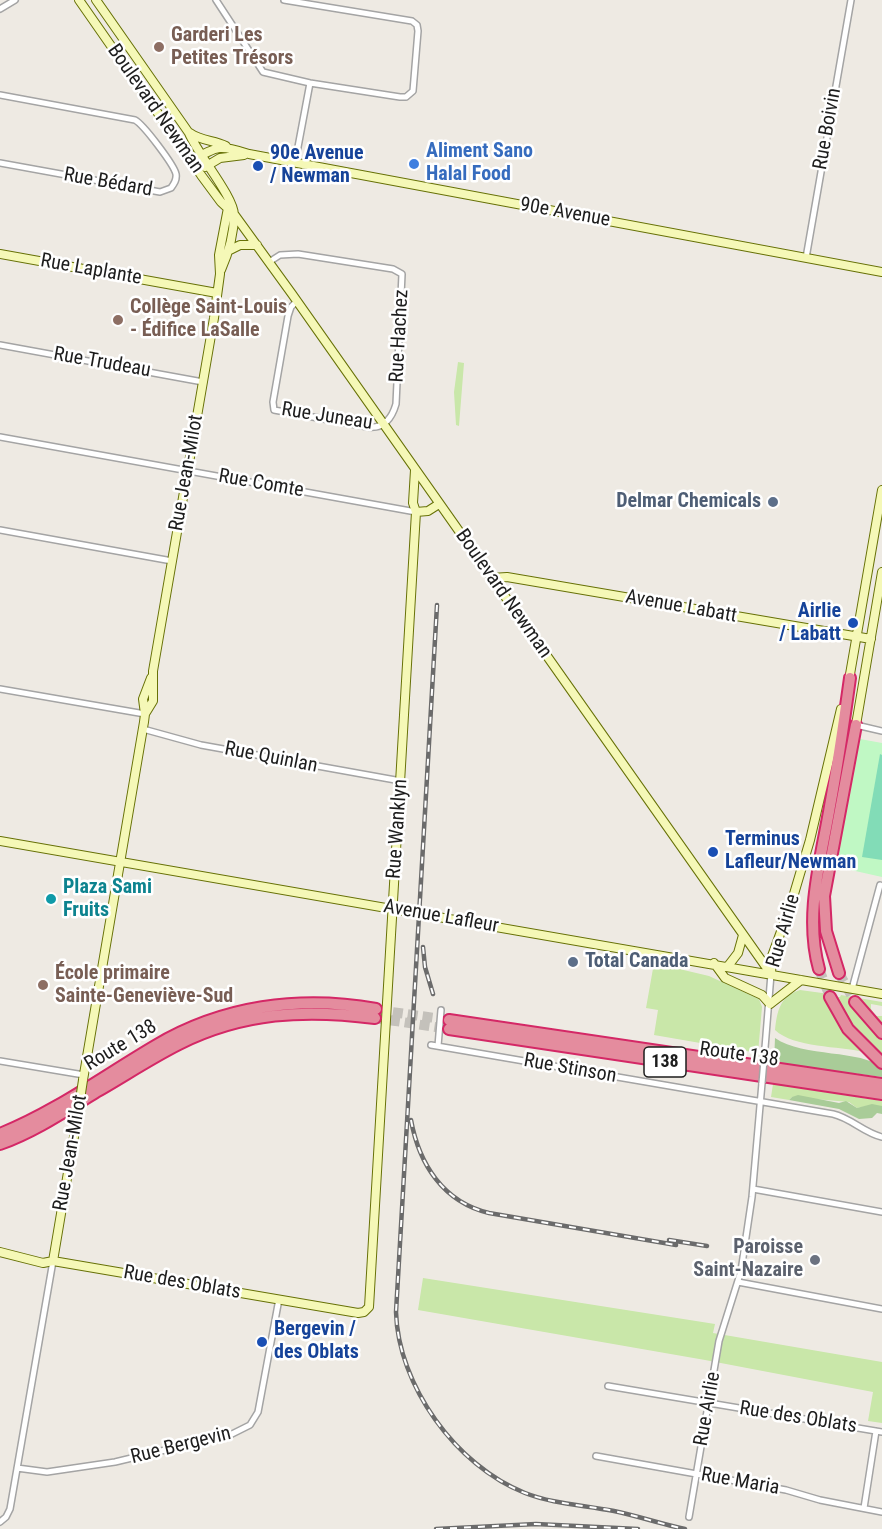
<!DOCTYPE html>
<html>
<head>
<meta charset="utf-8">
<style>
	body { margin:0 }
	canvas { display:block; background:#eeeae3 }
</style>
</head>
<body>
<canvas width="882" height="1529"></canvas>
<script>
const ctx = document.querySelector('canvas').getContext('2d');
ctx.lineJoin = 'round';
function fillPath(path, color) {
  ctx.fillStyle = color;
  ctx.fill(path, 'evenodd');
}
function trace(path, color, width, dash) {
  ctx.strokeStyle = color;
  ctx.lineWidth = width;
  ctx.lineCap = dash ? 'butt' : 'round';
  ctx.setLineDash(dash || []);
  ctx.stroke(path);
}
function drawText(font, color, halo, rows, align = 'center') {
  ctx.font = font + ' "Roboto Condensed",sans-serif';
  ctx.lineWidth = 5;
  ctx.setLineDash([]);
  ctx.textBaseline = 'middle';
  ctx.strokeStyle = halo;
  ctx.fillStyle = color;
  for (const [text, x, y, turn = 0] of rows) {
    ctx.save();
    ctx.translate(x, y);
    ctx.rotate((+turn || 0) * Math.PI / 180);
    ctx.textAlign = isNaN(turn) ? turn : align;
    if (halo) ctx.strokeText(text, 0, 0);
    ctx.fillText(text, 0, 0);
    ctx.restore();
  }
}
fillPath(new Path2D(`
	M 458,362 L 464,363 L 459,426 L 456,425 L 454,392 Z
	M 654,963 L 709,976 L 759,999 L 762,1007 L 758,1053 L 654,1035 L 658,1010 L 646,1008 Z
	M 800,990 L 837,995 L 837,997 L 840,997 L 841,995 L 882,1002 L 882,1006 L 871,1004 L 871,1009 L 876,1016 L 882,1016 L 882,1058 C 876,1056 870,1053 864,1052 C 839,1046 794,1048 775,1030 C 777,1011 780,996 800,990 Z
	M 773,1084 L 882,1101 L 882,1106 L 868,1106 L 857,1108 L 849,1102 L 792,1097 L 789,1100 L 771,1097 Z
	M 423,1278 L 715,1324 L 713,1333 L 882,1362 L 882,1423 L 868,1421 L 873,1392 L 705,1360 L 418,1310 Z`), '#c9e7a9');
fillPath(new Path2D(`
	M 775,1038 C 804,1058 861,1049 882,1068 L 882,1077 L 774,1063 Z
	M 798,1095 L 839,1103 L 846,1101 L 857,1108 L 872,1104 L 882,1106 L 882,1114 L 877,1113 L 872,1118 L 859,1119 L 839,1109 L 789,1100 L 792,1097 Z`), '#a9cc98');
fillPath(new Path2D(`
	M 860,739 L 882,743 L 882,877 L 833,866 L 840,822 L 846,814 Z`), '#c0f8c4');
fillPath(new Path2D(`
	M 880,754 L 882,755 L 882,860 L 862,857 Z`), '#82dcb7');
trace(new Path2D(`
	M 819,969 L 830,997
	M 839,973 L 855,1002
	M 378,1010 L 449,1020
	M 375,1018 L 449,1029`), '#c4c1bb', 10, [10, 5]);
const street = new Path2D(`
	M 216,0 L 263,72 L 310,83 L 400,97 L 406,97 L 413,91 L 418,31 L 417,25 L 412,21 L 284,0
	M 0,9 L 15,0
	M 0,95 L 135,120 C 144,125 174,165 176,174 C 177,180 174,184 171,188 L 160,192 L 0,163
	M 295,163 L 310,83
	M 806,258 L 851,0
	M 269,262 L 280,255 L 298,254 L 393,269 L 402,274 L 396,404 C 392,418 384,429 368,427 L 274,410 L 273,402 L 288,316 L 291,307 L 297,301
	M 0,345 L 203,382
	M 0,437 L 416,512
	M 0,530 L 172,561
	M 0,689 L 145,714
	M 856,725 L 882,731
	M 143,729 L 201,745 L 401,781
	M 852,989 L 880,885
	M 431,1045 L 833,1114 C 851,1118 864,1133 882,1137
	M 438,1046 L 441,1010
	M 764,1060 L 771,974
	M 0,1061 L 84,1075
	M 753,1189 L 882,1212
	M 738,1282 L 882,1309
	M 608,1386 L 882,1432
	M 596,1456 L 786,1490 L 820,1500 L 882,1512
	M 17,1468 L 47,1472 L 115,1462 L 232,1434 L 250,1425 L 258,1412 L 279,1299
	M 864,1508 L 876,1431
	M 689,1517 L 719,1341 L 741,1271 L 752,1197 L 762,1083
	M 0,1522 L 6,1517 L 10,1509 L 53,1261`);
const secondary = new Path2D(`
	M 79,0 L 201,175 L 221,202 L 234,214 L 292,294 L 771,974
	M 96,0 L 189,133 C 198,155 234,197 234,215 C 234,233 228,254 221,270
	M 190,133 C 201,141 214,140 226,146
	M 192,161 C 218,145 220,145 249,154 L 882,272
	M 205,167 L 220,158 L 244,155
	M 228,251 L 240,245 L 257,245
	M 0,254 L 217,293
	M 416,512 L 428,511 L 439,504
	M 491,578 L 507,577 L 871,639
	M 849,680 L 882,490
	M 145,714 L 153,701 L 153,671 L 214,318 L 220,274 L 219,255 L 228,208
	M 856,725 L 882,572
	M 0,841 L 882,994
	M 714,963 L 725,978 L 762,995 L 770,1004 L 801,980
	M 728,966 L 738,953 L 743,935
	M 771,974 L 772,956 L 791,904 L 810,840 L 841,709
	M 83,1080 L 144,722 L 145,714 L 143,699 L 151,678
	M 0,1252 L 43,1263 L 53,1261 L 358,1313 L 364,1312 L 369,1307 L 416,512 L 413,503 L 415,470
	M 53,1261 L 78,1113`);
const highway = new Path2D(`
	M 819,969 C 804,915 821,860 830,806 C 838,763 844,721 850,678
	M 839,973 L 826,931 L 824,896 L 856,725
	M 830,997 L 848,1029 L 882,1063
	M 855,1002 L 882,1033
	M 449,1020 L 882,1084
	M 449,1029 L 882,1094
	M 0,1134 C 55,1112 104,1076 155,1046 C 222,1006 300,995 376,1009
	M 0,1144 C 34,1132 65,1111 96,1092 C 124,1076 151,1058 179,1044 C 243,1012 305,1009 375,1018`);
trace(street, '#a4a4a4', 8);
trace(secondary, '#677107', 10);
trace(highway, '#d42866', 14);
trace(street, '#fff', 5);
trace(secondary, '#f5f8b7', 8);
trace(highway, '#e48c9e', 10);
const rail = new Path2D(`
	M 437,605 L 396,1312 C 398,1385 456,1466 525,1493 C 553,1504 584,1505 614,1511 C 638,1516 661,1524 685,1529
	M 423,947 L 425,967 L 433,994
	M 411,1120 C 419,1164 443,1202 489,1213 L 676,1245
	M 669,1240 L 707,1246
	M 436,1529 L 536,1524 L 638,1529`);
trace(rail, '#6b6b6b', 4.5);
trace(rail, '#fff', 2, [7]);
const streetBridge = new Path2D(`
	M 762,1083 L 764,1060`);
const secondaryBridge = new Path2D(`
	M 78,1113 L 83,1080`);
trace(streetBridge, '#a4a4a4', 8, []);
trace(secondaryBridge, '#677107', 10, []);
trace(streetBridge, '#fff', 5);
trace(secondaryBridge, '#f5f8b7', 8);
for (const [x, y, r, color] of [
	[159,47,6,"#8d6e63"],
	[414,164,6,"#3f7fe0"],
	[258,166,6,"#1a4fb4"],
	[118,320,6,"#8d6e63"],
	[773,502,6,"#5c6f8a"],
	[853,623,6,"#1a4fb4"],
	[713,852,6,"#1a4fb4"],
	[51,899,6,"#0f9aa8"],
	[573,962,6,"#5c6f8a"],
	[43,985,6,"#8d6e63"],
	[815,1260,6,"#6b7280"],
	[262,1342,6,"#1a4fb4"]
]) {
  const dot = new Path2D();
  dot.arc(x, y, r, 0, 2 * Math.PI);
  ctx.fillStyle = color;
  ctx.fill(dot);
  trace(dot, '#fff', 2);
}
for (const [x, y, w] of [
	[665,1062,42]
]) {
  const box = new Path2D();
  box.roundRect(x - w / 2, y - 15, w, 30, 4.5);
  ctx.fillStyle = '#fff';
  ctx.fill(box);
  trace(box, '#1d1d1d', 1.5);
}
drawText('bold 18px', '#1d1d1d', null, [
	["138",665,1062]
]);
drawText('bold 20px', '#785e54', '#fff', [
	["Garderi Les",171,36],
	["Petites Trésors",171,59],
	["Collège Saint-Louis",130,308],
	["- Édifice LaSalle",130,331],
	["École primaire",55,974],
	["Sainte-Geneviève-Sud",55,997]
], 'left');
drawText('20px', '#1d1d1d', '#fff', [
	["Boulevard Newman",155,109,55],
	["Rue Boivin",828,129,-80],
	["Rue Bédard",108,183,10],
	["90e Avenue",565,213,10],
	["Rue Laplante",91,270,10],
	["Rue Hachez",400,336,-87],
	["Rue Trudeau",102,363,10],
	["Rue Juneau",327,417,9],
	["Rue Jean-Milot",187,473,-80],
	["Rue Comte",261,484,10],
	["Boulevard Newman",503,594,55],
	["Avenue Labatt",681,607,10],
	["Rue Quinlan",271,758,11],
	["Rue Wanklyn",398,829,-86],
	["Avenue Lafleur",441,917,10],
	["Rue Airlie",784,931,-74],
	["Route 138",121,1046,-31],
	["Route 138",739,1055,8],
	["Rue Stinson",570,1069,10],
	["Rue Jean-Milot",71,1153,-80],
	["Rue des Oblats",182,1283,10],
	["Rue Airlie",708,1409,-80],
	["Rue des Oblats",798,1418,9],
	["Rue Bergevin",181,1446,-14],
	["Rue Maria",740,1482,10]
]);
drawText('bold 20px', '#366cbe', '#fff', [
	["Aliment Sano",426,152],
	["Halal Food",426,175]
], 'left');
drawText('bold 20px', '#164399', '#fff', [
	["90e Avenue",270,154],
	["/ Newman",270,177],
	["Airlie",841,612,"right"],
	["/ Labatt",841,635,"right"],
	["Terminus",725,840],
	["Lafleur/Newman",725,863],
	["Bergevin /",274,1330],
	["des Oblats",274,1353]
], 'left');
drawText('bold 20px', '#4e5e75', '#fff', [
	["Delmar Chemicals",761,502],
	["Total Canada",585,962,"left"]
], 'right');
drawText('bold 20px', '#0d838f', '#fff', [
	["Plaza Sami",63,888],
	["Fruits",63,911]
], 'left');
drawText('bold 20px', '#5b616d', '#fff', [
	["Paroisse",803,1248],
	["Saint-Nazaire",803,1271]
], 'right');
</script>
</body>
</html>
